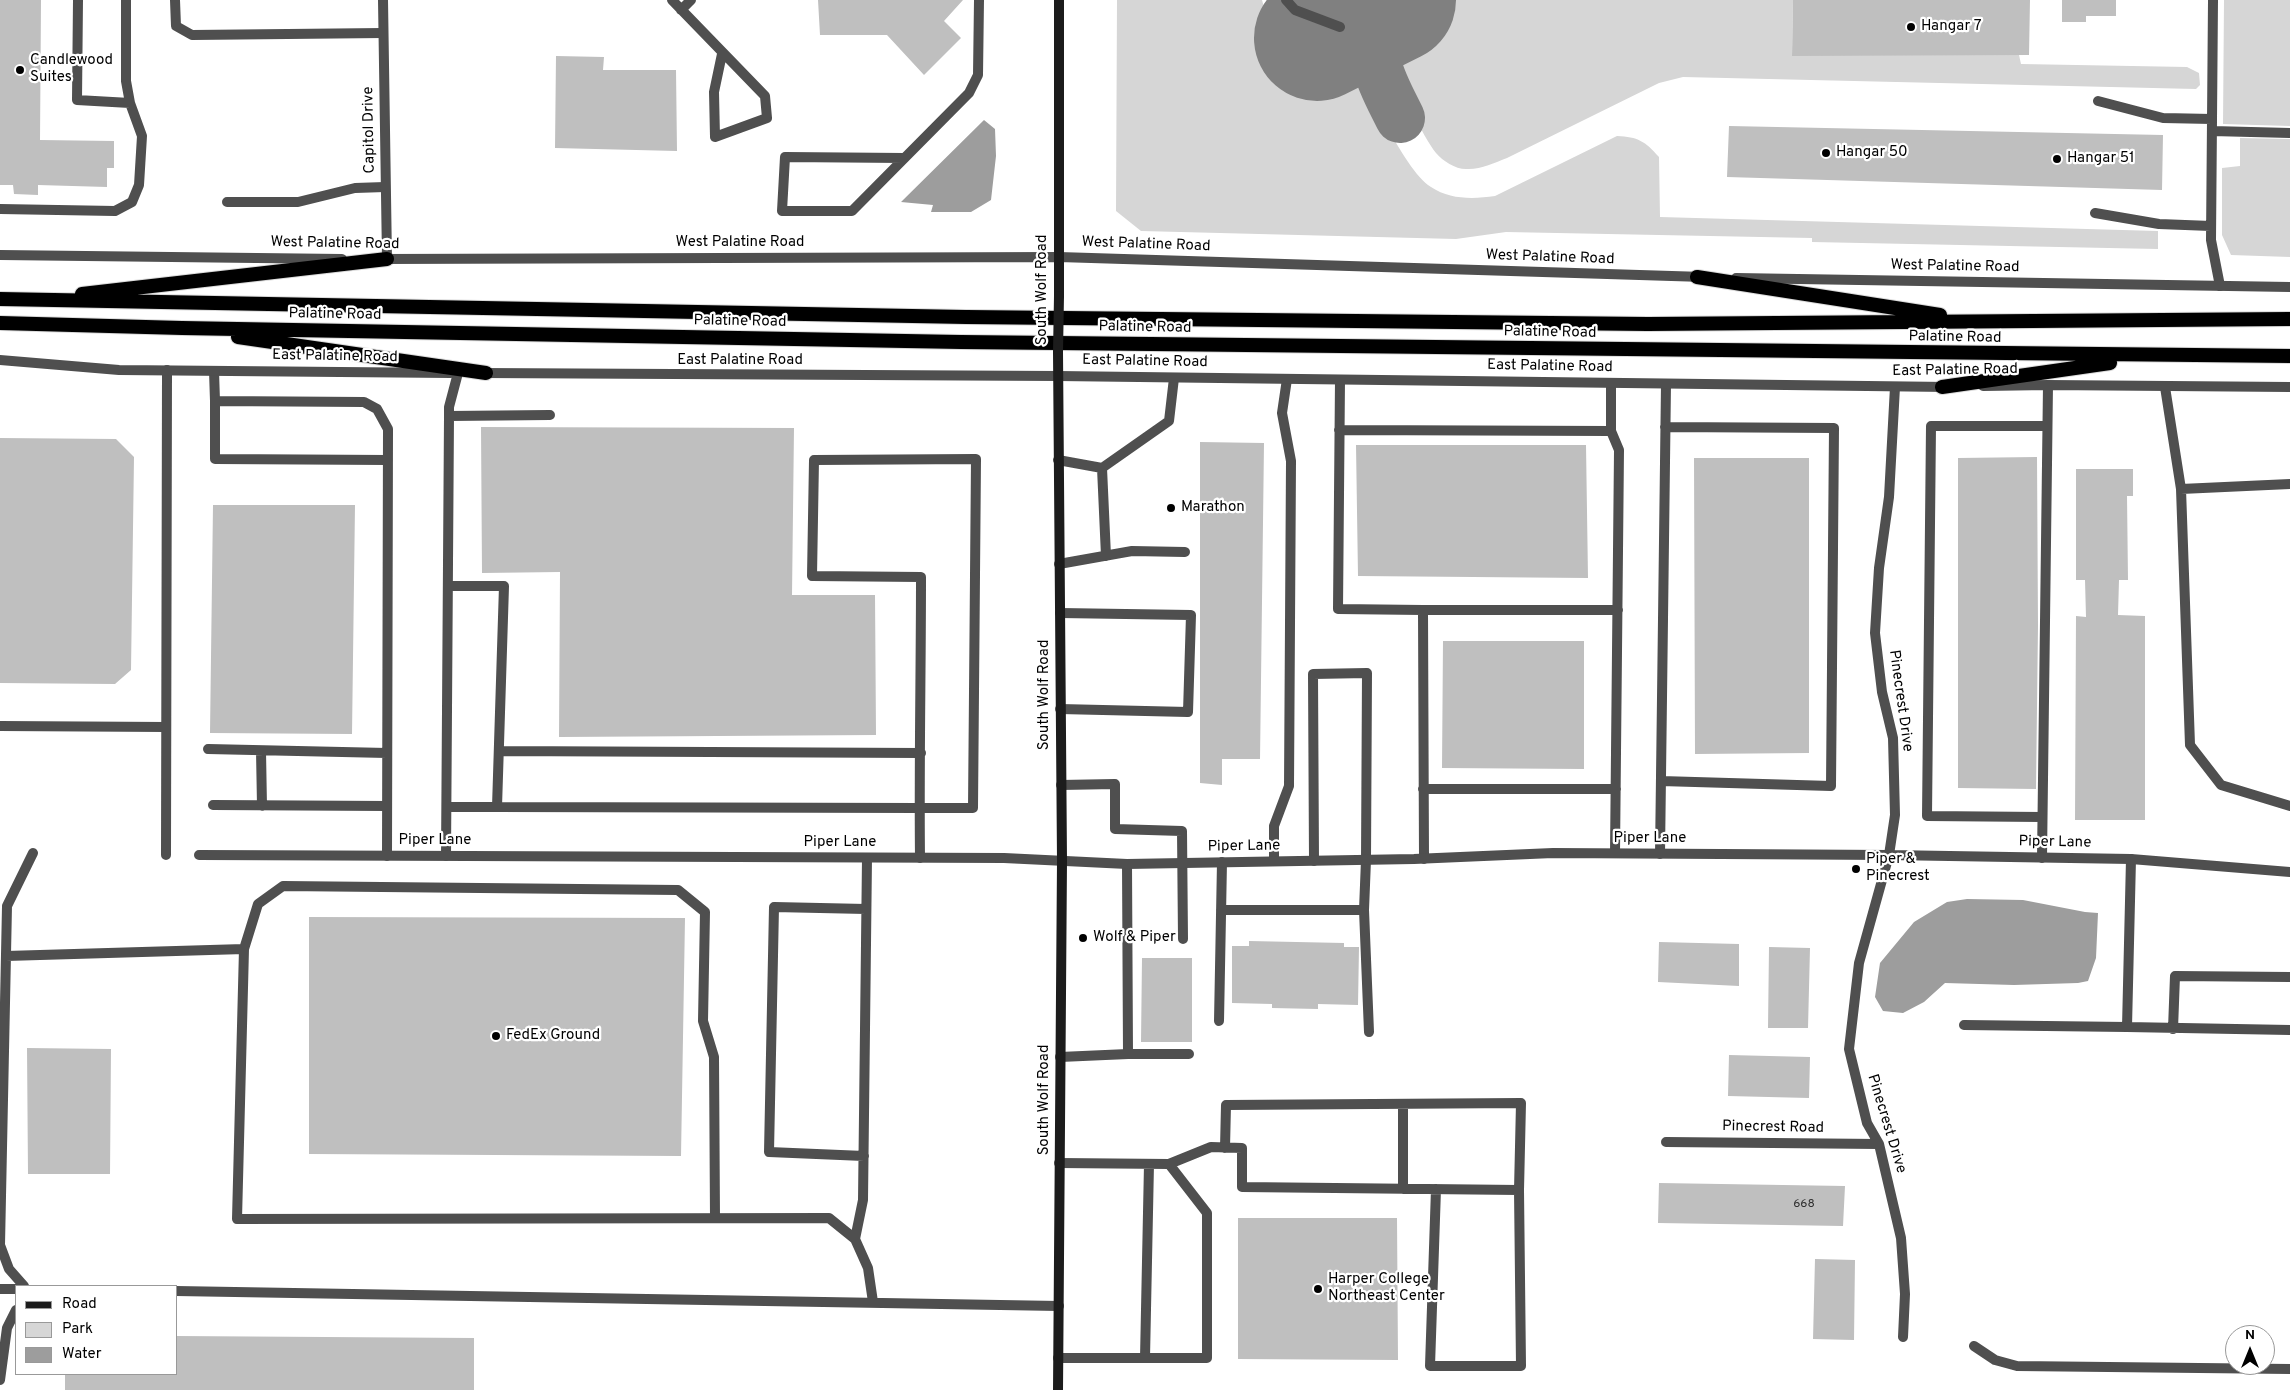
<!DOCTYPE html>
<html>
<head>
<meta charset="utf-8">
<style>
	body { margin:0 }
	#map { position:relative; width:2290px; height:1390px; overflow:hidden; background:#fff; font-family:Overpass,sans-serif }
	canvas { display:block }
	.legend { position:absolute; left:15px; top:1285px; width:162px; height:90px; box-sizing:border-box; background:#fff; border:1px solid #999; margin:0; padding:6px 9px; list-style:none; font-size:15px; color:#000 }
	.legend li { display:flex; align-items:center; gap:10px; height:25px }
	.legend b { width:25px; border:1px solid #999 }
	.north { position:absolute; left:2225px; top:1325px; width:50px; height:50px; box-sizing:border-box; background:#fff; border:1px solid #999; border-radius:50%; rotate:0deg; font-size:14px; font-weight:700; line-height:20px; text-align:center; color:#000 }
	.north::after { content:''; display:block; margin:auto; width:18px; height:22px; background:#000; clip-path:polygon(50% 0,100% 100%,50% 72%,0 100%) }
</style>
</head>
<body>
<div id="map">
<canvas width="2290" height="1390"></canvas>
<ul class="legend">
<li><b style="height:6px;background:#1c1c1c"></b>Road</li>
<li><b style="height:14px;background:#d6d6d6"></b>Park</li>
<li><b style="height:14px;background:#9d9d9d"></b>Water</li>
</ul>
<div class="north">N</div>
</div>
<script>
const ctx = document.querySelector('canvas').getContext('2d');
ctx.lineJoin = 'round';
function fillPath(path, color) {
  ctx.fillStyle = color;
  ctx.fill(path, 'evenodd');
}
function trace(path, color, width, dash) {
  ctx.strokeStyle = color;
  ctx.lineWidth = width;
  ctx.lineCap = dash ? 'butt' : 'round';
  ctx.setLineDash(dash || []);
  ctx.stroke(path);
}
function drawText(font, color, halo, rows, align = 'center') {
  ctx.font = font + ' Overpass,sans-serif';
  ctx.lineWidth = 4.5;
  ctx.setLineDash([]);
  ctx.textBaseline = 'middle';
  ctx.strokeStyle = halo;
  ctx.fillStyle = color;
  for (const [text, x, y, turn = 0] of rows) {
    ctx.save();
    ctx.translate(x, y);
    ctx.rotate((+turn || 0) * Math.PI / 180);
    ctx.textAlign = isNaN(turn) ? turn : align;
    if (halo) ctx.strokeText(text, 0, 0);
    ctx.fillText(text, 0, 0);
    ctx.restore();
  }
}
fillPath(new Path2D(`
	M 1117,0 L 1262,0 C 1269,29 1288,38 1316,39 C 1322,39 1330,38 1335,40 C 1340,42 1344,46 1348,49 C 1366,82 1402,168 1431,187 C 1450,200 1474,199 1495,196 L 1617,136 C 1638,137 1645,141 1659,157 L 1660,217 L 2158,231 L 2158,249 L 1812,242 L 1812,238 L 1506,232 L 1456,239 L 1141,231 L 1116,211 Z
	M 1439,0 L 1793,0 L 1792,55 L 2019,55 L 2021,64 L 2187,67 L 2199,73 L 2200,85 L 2196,89 L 1683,77 L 1659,83 L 1507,158 C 1494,163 1480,170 1466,169 C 1455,169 1443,161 1436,153 C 1424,138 1395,81 1395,63 C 1397,34 1413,13 1439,0 Z
	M 2224,0 L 2290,0 L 2290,126 L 2223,124 Z
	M 2240,138 L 2290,139 L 2290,257 L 2231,255 L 2222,235 L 2222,168 L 2240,166 Z`), '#d6d6d6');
fillPath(new Path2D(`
	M 984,120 L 995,129 L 996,156 L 991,200 L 971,212 L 931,212 L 933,205 L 901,202 Z
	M 1967,899 L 2023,900 L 2085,912 L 2098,913 L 2096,958 L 2088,981 L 2078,983 L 2014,985 L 1945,983 L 1924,1002 L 1903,1013 L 1883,1011 L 1875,997 L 1880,963 L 1914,922 L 1947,902 Z`), '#9d9d9d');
trace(new Path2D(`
	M 1398,0 C 1393,7 1385,14 1381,22 C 1364,55 1386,89 1400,118`), '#808080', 50);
trace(new Path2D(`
	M 1317,38 L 1393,0`), '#808080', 126);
fillPath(new Path2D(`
	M 0,0 L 41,0 L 40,140 L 114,141 L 114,168 L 107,168 L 107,187 L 38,185 L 38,195 L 14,194 L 13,185 L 0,185 Z
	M 818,0 L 963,0 L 944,21 L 961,38 L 924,75 L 887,35 L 820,35 Z
	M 1793,0 L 2030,0 L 2029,55 L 1792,56 Z
	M 2062,0 L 2116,0 L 2116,16 L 2086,16 L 2086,22 L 2062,22 Z
	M 556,56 L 604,57 L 603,70 L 676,70 L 677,151 L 555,148 Z
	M 1729,126 L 2163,135 L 2162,190 L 1727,177 Z
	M 481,427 L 794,428 L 792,595 L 875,595 L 876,735 L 559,737 L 560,572 L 482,573 Z
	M 0,438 L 116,439 L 134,457 L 131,670 L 115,684 L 0,683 Z
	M 1200,442 L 1264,443 L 1260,759 L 1222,759 L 1222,785 L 1200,783 Z
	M 1356,445 L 1586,445 L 1588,578 L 1358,576 Z
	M 2037,457 L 2038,626 L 2036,789 L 1958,788 L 1958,458 Z
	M 1694,458 L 1809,458 L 1809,753 L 1695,754 Z
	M 2076,469 L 2133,469 L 2133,496 L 2127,496 L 2128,580 L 2119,580 L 2118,615 L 2145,616 L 2145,820 L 2075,820 L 2076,616 L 2086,617 L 2085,580 L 2076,580 Z
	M 213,505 L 355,505 L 352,734 L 210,733 Z
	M 1443,641 L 1584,641 L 1584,769 L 1442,768 Z
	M 309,917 L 685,918 L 681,1156 L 309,1154 Z
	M 1249,941 L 1344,943 L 1344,947 L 1359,947 L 1358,1005 L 1318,1004 L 1318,1009 L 1272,1008 L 1272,1004 L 1232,1003 L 1232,946 L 1249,946 Z
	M 1659,942 L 1739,944 L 1739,986 L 1658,982 Z
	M 1769,947 L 1810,948 L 1808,1028 L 1768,1028 Z
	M 1142,958 L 1192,958 L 1192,1042 L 1141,1042 Z
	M 27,1048 L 111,1049 L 110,1174 L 28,1174 Z
	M 1729,1055 L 1810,1057 L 1809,1098 L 1728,1096 Z
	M 1659,1183 L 1845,1186 L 1843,1226 L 1658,1223 Z
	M 1238,1218 L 1397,1218 L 1398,1360 L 1238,1359 Z
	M 1815,1259 L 1855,1260 L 1854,1340 L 1813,1339 Z
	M 176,1336 L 474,1338 L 474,1390 L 65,1390 L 65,1374 L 176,1374 Z`), '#bfbfbf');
const trunk = new Path2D(`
	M 1697,277 L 1940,315
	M 82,294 L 387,259
	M 0,299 L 966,317 L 1648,324 L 2290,319
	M 0,323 L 182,328 L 961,342 L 2290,356
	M 238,337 L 486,373
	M 1942,387 L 2110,363`);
trace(trunk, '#dbdbdb', 16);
trace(new Path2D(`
	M 78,0 L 77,100 L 130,103
	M 175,0 L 176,26 L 192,35 L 383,33
	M 672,0 L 765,96 L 767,118 L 715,137 L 714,92 L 722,54
	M 1286,0 L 1295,10 L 1340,27
	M 2213,0 L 2211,240 L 2220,286
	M 681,10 L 691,0
	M 2098,101 L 2163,118 L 2212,119
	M 2212,131 L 2290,133
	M 904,158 L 785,157 L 782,211 L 852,211 L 969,93 L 978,75 L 979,0
	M 227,202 L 298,202 L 355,188 L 385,187
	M 0,209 L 115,211 L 132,202 L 139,185 L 142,136 L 130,103 L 126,81 L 126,0
	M 2095,213 L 2159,224 L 2211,226
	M 214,371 L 215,401 L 364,402 L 377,409 L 388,429 L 387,856
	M 1340,380 L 1338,609 L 1423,610 L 1424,859
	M 2165,387 L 2181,489 L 2190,745 L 2221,785 L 2290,806
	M 215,401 L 215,459 L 388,460
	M 449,416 L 550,415
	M 1339,430 L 1611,431 L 1611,383
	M 1611,431 L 1619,450 L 1615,853
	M 1058,460 L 1102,468
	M 2181,489 L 2290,484
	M 1106,556 L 1102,468 L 1169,421 L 1174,378
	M 1059,564 L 1132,551 L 1185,552
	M 448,586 L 504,586 L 497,807 L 919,808 L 973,808 L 976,459 L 814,460 L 812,576 L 921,577 C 921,670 919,764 920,858
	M 1423,610 L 1618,610
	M 1060,613 L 1191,615 L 1188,712 L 1060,709
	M 0,726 L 166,727
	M 208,749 L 387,753
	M 261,751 L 262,806
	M 499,751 L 921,753
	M 1661,781 L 1831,786 L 1834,428 L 1665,427
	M 1061,785 L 1115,784 L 1115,829 L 1182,831 L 1183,939
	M 1423,789 L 1616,789
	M 213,805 L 387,806
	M 447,807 L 497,807
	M 2042,817 L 1927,816 L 1931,426 L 2046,426
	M 1660,854 L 1666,384
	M 166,855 L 167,370
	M 446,856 L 449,416 L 449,407 L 458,373
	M 867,858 L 863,1200 L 855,1239 L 868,1268 L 873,1302
	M 2042,858 L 2048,385
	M 2131,859 L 2127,1027 L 2290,1030
	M 1274,861 L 1274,826 L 1289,786 L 1291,461 L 1282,413 L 1287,379
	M 1127,864 L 1128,1054 L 1189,1054
	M 1221,910 L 1364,910 L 1366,860 L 1367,673 L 1313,674 L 1314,861
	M 1364,910 L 1369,1032
	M 244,949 L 258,904 L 283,886 L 678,890 L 705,912 L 703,1021 L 714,1057 L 715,1218
	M 6,956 L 244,949 L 237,1219 L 829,1218 L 855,1239
	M 1219,1021 L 1222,862
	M 1964,1025 L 2127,1027
	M 2173,1029 L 2175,976 L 2290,977
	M 1060,1057 L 1128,1054
	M 1403,1105 L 1403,1189
	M 1225,1148 L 1226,1105 L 1521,1103 L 1519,1190 L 1521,1366 L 1430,1366 L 1436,1189
	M 864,1156 L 769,1152 L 774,907 L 866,909
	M 1059,1163 L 1169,1164
	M 24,1286 L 9,1269 L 0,1245 L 7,906 L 33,853
	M 0,1289 L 16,1289
	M 176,1291 L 1059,1306
	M 1974,1346 L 1995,1360 L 2017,1366 L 2290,1369
	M 1058,1358 L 1207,1358 L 1207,1213 L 1169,1164 L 1211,1147 L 1242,1148 L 1242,1187 L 1519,1190
	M 1145,1358 L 1149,1164
	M 0,1380 L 7,1328 L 16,1310`), '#4f4f4f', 10);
trace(new Path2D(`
	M 383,0 L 387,259
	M 1895,387 L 1889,497 L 1879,568 L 1875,633 L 1882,692 L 1893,738 L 1895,815 L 1889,855 L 1859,963 L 1849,1049 L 1867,1123 L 1879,1144 L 1901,1238 L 1905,1294 L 1903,1337
	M 199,855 L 1004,858 L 1127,864 L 1414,859 L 1553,853 L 1889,855 L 2131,859 L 2290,872
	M 1666,1142 L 1879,1144`), '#4f4f4f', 10);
trace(new Path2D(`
	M 0,255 L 342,259
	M 381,259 L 1059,257 L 1704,277
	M 1736,278 L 2290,287
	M 0,360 L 119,370 L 451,373
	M 481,373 L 1058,376 L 1948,387
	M 1983,386 L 2048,385 L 2290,387`), '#4f4f4f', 10);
trace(new Path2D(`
	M 1059,296 L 1059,0
	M 1058,1390 L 1062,861 L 1058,352`), '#1c1c1c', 10);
trace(trunk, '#000', 14);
trace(new Path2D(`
	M 1058,352 L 1059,296`), '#1c1c1c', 10);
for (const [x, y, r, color] of [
	[1911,27,5,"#000"],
	[20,70,5,"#000"],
	[1826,153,5,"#000"],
	[2057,159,5,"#000"],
	[1171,508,5,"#000"],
	[1856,869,5,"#000"],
	[1083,938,5,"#000"],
	[496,1036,5,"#000"],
	[1318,1289,5,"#000"]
]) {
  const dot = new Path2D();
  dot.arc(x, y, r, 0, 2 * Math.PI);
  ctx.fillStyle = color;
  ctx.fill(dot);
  trace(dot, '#fff', 2);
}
drawText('12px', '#303030', null, [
	["668",1804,1205]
]);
drawText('15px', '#000', '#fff', [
	["Hangar 7",1921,27],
	["Candlewood",30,61],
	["Suites",30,78],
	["Hangar 50",1836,153],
	["Hangar 51",2067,159],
	["Marathon",1181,508],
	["Piper &",1866,860],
	["Pinecrest",1866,877],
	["Wolf & Piper",1093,938],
	["FedEx Ground",506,1036],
	["Harper College",1328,1280],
	["Northeast Center",1328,1297]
], 'left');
drawText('15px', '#000', '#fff', [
	["Capitol Drive",370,130,-91],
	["West Palatine Road",740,243],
	["West Palatine Road",335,244,1],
	["West Palatine Road",1146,245,2],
	["West Palatine Road",1550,258,2],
	["West Palatine Road",1955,267,1],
	["South Wolf Road",1043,290,-90],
	["Palatine Road",335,315,1],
	["Palatine Road",740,322,1],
	["Palatine Road",1145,328,1],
	["Palatine Road",1550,333,1],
	["Palatine Road",1955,338,1],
	["East Palatine Road",335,357,1],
	["East Palatine Road",740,361],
	["East Palatine Road",1145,362,1],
	["East Palatine Road",1550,367,1],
	["East Palatine Road",1955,371,-1],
	["South Wolf Road",1045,695,-90],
	["Pinecrest Drive",1900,701,82],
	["Piper Lane",1650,839],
	["Piper Lane",435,841],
	["Piper Lane",840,843],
	["Piper Lane",2055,843,1],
	["Piper Lane",1244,847,-1],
	["South Wolf Road",1045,1100,-90],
	["Pinecrest Drive",1886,1124,73],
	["Pinecrest Road",1773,1128,1]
]);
</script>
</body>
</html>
